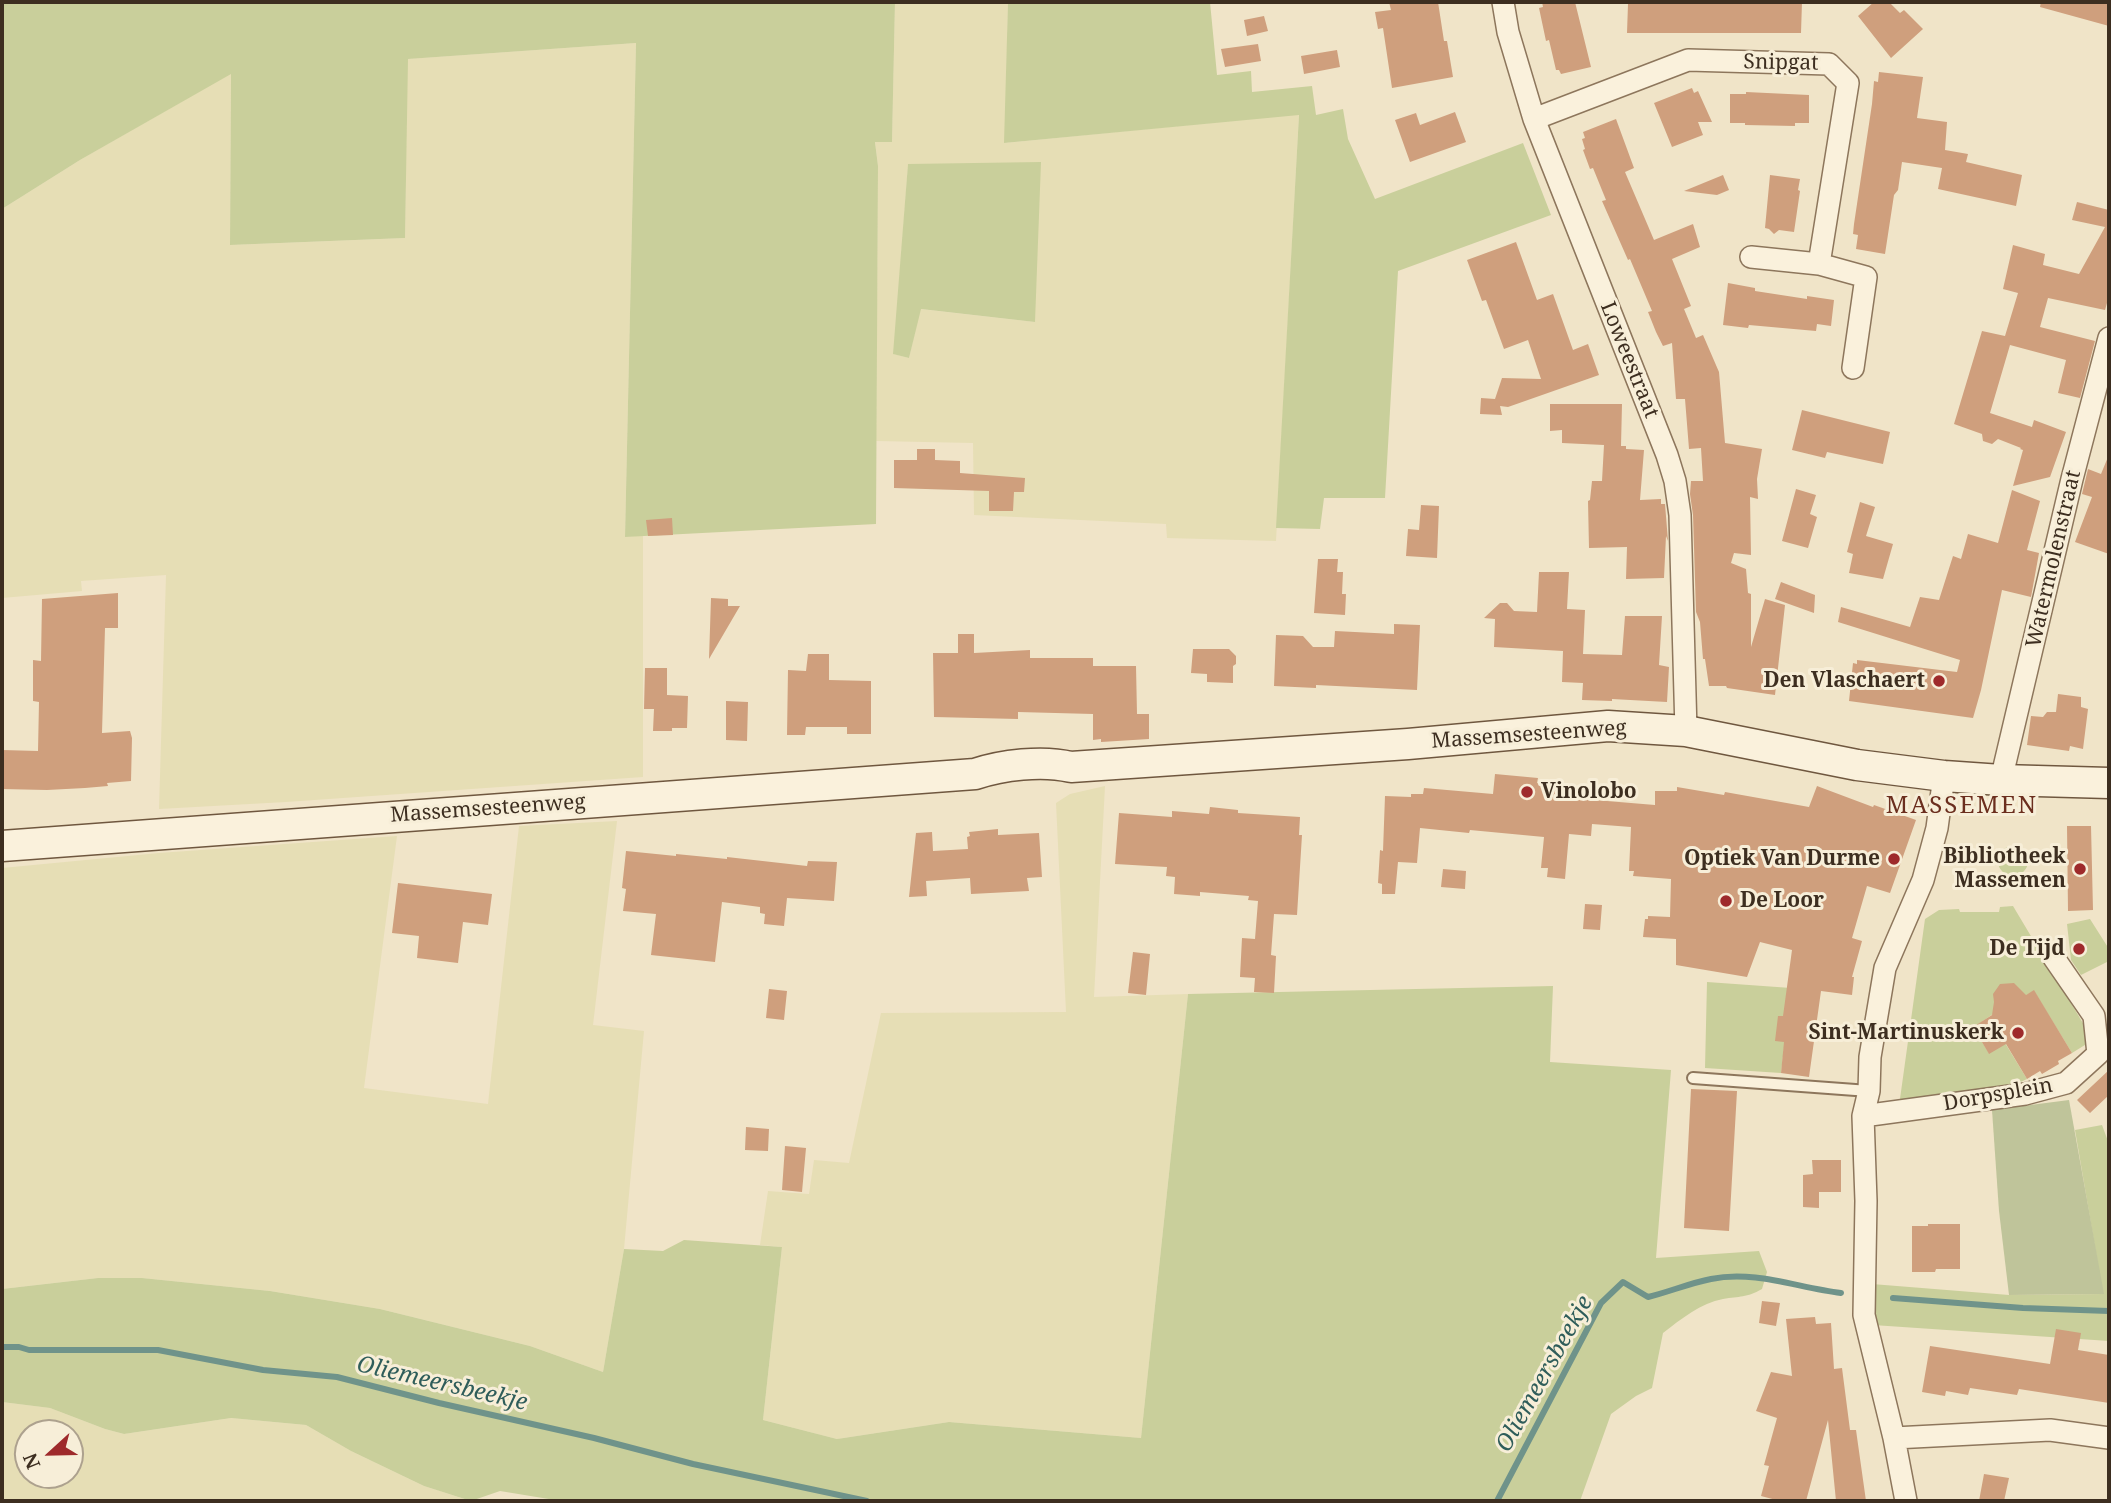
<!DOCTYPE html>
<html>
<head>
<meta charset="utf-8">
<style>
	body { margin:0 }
	#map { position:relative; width:2111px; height:1503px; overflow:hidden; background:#f0e4c8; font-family:"Noto Serif",serif }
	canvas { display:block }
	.frame { position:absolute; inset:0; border:4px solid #3d2e20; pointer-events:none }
	.north { position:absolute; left:14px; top:1419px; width:70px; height:70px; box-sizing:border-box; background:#f7eed8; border:2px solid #ada18e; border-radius:50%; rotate:248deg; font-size:19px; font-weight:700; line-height:28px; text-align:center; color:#3d2e20 }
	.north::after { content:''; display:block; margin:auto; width:24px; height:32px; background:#9e2a2b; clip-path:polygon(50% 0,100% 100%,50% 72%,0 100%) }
</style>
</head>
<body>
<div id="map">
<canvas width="2111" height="1503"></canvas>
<div class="frame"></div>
<div class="north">N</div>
</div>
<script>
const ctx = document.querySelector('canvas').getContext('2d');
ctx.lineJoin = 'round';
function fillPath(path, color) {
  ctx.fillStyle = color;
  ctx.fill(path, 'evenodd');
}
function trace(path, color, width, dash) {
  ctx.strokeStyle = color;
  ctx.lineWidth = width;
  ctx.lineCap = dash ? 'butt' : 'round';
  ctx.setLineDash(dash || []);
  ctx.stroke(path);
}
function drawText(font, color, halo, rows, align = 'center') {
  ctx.font = font + ' "Noto Serif",serif';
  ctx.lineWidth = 6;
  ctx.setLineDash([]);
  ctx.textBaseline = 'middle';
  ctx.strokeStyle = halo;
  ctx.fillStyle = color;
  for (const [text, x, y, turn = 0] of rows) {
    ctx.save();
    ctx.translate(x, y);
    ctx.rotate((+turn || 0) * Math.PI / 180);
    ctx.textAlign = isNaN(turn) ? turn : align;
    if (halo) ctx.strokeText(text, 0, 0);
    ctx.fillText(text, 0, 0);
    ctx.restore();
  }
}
fillPath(new Path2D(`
	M 895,2 L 1008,2 L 1005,143 L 1299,114 L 1276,541 L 1167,538 L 1166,524 L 974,515 L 973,443 L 876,441 L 878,166 L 875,141 L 892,141 ZM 908,165 L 1035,322 L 920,309 L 909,358 L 894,354 Z
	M 636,43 L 625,537 L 643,535 L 643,777 L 286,802 L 159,809 L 166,575 L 81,581 L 82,591 L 2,598 L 2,209 L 80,160 L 231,73 L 230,245 L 405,238 L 407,59 Z
	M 1105,786 L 1094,997 L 1188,994 L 1141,1438 L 949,1422 L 837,1439 L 763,1420 L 782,1247 L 760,1245 L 768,1191 L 809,1194 L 814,1160 L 849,1163 L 881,1013 L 1066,1012 L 1056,803 L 1070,794 Z
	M 617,821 L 593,1025 L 644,1031 L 624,1249 L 603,1372 L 530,1346 L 380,1309 L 270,1291 L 142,1278 L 98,1278 L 2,1289 L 2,868 L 159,853 L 397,836 L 364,1088 L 488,1104 L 519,826 Z
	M 2,1402 L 50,1408 L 105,1429 L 124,1434 L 231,1418 L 306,1425 L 351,1451 L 424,1486 L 471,1501 L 2,1501 ZM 28,1433 L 70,1433 L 70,1475 L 28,1475 Z`), '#e6deb5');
fillPath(new Path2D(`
	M 2,2 L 895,2 L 892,142 L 875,142 L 878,166 L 876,524 L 625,537 L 636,43 L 408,59 L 405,238 L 230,245 L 231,74 L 80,160 L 2,209 Z
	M 1008,2 L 1210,2 L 1217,75 L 1251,71 L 1252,92 L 1312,86 L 1316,115 L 1343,109 L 1348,139 L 1375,199 L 1523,143 L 1551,215 L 1398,271 L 1385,498 L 1324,498 L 1320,529 L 1276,528 L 1299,115 L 1004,143 Z
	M 1041,162 L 1035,322 L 921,309 L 909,358 L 893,354 L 908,164 Z
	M1998 861a15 15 0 1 1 30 0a15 15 0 1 1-30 0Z
	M 2013,906 L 2093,1040 L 2072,1053 L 2034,991 L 2000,1009 L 1973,1028 L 1989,1053 L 2005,1043 L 2027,1079 L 1995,1094 L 1899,1106 L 1925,919 L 1939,910 L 1959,909 L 1960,912 L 1999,912 L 2000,907 Z
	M 2090,919 L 2109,949 L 2109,961 L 2081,975 L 2071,960 L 2067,924 Z
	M 1707,982 L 1791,988 L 1781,1073 L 1705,1068 Z
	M 1553,986 L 1550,1062 L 1671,1070 L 1656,1258 L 1759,1251 L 1767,1272 L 1762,1289 C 1746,1298 1740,1296 1723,1299 C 1701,1303 1681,1319 1663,1333 L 1652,1388 L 1636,1396 L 1611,1414 L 1580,1501 L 561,1501 L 500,1491 L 471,1501 L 424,1486 L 351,1451 L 306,1425 L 231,1418 L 124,1434 L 105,1429 L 50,1408 L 2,1402 L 2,1289 L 98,1278 L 142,1278 L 270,1291 L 380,1309 L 530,1346 L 603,1372 L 624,1249 L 663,1251 L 684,1240 L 782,1247 L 763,1420 L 837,1439 L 949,1422 L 1141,1438 L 1188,994 Z
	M 2102,1125 L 2109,1144 L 2109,1341 L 1873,1325 L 1872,1284 L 2009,1295 L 2103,1294 L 2075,1130 Z`), '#c9cf9b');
fillPath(new Path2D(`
	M 2069,1100 L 2104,1294 L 2009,1295 L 1999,1211 L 1992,1110 Z`), '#bfc49a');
trace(new Path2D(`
	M 1893,1298 L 2023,1308 L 2109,1311
	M 2,1347 L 19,1347 L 29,1350 L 158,1350 L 263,1370 L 337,1377 L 439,1403 L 594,1438 L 693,1464 L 867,1501
	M 1497,1501 L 1601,1303 L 1623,1282 L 1648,1297 C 1669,1292 1690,1283 1711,1279 C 1755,1270 1798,1288 1841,1293`), '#6f938a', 6);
fillPath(new Path2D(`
	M 1389,2 L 1438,2 L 1444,41 L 1447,41 L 1453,77 L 1392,88 L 1383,28 L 1378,29 L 1375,12 L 1391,10 Z
	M 1542,2 L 1575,2 L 1591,67 L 1561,74 L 1559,70 L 1556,70 L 1549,40 L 1546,41 L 1539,8 L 1543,7 Z
	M 1643,2 L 1802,2 L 1801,33 L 1627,33 L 1628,4 L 1643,4 Z
	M 1874,2 L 1889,2 L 1900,13 L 1904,10 L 1923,29 L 1891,58 L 1858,16 Z
	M 2041,2 L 2109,2 L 2109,26 L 2040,7 Z
	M 1264,16 L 1268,31 L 1247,36 L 1244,20 Z
	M 1258,44 L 1261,61 L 1225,67 L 1221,49 Z
	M 1337,50 L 1340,67 L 1304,74 L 1301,56 Z
	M 1879,72 L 1923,77 L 1917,118 L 1947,122 L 1945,150 L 1968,154 L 1966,162 L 2022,175 L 2016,206 L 1938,189 L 1942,168 L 1902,162 L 1898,190 L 1894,195 L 1885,254 L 1856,249 L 1858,235 L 1853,234 L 1854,224 L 1872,104 L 1874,81 L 1878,82 Z
	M 1692,88 L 1694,93 L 1698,91 L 1712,122 L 1698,122 L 1703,135 L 1672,147 L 1654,103 Z
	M 1746,92 L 1809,95 L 1809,123 L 1795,123 L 1795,126 L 1745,125 L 1745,123 L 1730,123 L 1730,94 L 1746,94 Z
	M 1455,112 L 1466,142 L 1410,162 L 1395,120 L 1416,113 L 1420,125 Z
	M 1616,119 L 1634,168 L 1625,172 L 1654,240 L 1693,224 L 1700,247 L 1672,259 L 1691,306 L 1684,309 L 1696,338 L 1703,335 L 1719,372 L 1725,443 L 1762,449 L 1757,479 L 1758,499 L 1750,497 L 1751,555 L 1734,553 L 1731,563 L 1746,569 L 1748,593 L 1751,594 L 1751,647 L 1765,599 L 1785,605 L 1775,695 L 1734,689 L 1727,688 L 1726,686 L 1709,686 L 1705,659 L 1703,659 L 1700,622 L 1696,612 L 1693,515 L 1690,494 L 1691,481 L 1703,481 L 1701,448 L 1689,449 L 1685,399 L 1676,399 L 1672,343 L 1663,346 L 1656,332 L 1648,312 L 1652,311 L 1630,259 L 1628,260 L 1613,226 L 1602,201 L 1606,200 L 1593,168 L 1590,169 L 1583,150 L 1585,149 L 1582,139 L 1585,138 L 1583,132 Z
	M 1723,175 L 1729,190 L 1717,195 L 1684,191 Z
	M 1770,175 L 1800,179 L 1798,190 L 1800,191 L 1794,232 L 1779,230 L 1774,234 L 1769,229 L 1765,228 Z
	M 2077,202 L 2109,210 L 2109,296 L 2105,310 L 2048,298 L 2040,327 L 2095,341 L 2080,398 L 2058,393 L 2066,360 L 2010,345 L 1990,413 L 2032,427 L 2034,420 L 2066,432 L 2050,477 L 2013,486 L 2023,450 L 2020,449 L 2021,448 L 1998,439 L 1992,444 L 1983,441 L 1982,434 L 1954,424 L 1982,331 L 2005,336 L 2018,293 L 2003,289 L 2013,245 L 2045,254 L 2043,265 L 2079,274 L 2105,227 L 2072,220 Z
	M 1516,242 L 1537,300 L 1553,294 L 1573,350 L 1588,344 L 1599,375 L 1508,407 L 1500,406 L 1502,415 L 1480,414 L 1481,398 L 1495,399 L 1502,378 L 1541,379 L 1528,340 L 1504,349 L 1486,300 L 1482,301 L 1467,260 Z
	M 1728,283 L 1755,288 L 1755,291 L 1807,299 L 1807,296 L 1834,300 L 1831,326 L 1817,324 L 1816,331 L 1749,325 L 1748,328 L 1723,325 Z
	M 1550,404 L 1622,404 L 1621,446 L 1626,446 L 1626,449 L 1644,450 L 1640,500 L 1661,499 L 1661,504 L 1665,504 L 1668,541 L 1666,536 L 1664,578 L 1626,579 L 1627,547 L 1589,548 L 1588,501 L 1590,500 L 1592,481 L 1602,481 L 1604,445 L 1562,443 L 1562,430 L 1550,431 Z
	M 1802,410 L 1890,432 L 1883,464 L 1827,452 L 1825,458 L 1792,450 Z
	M 917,449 L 935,449 L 935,460 L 960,461 L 960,473 L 1025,478 L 1024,492 L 1014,492 L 1013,511 L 989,511 L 989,491 L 894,488 L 894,460 L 917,460 Z
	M 2108,457 L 2109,457 L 2109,554 L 2075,542 L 2092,497 L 2082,494 L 2088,469 L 2101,474 Z
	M 1796,489 L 1816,495 L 1810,514 L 1817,517 L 1808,548 L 1782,541 Z
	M 2012,490 L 2040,501 L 2027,550 L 2039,553 L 2031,597 L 2002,590 L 1981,690 L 1973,718 L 1849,701 L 1853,663 L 1857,664 L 1857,660 L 1957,672 L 1960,660 L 1838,622 L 1841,607 L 1910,627 L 1920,597 L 1939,600 L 1953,556 L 1961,559 L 1968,534 L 1998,543 Z
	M 1860,502 L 1875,507 L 1866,536 L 1893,544 L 1883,579 L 1849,573 L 1853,554 L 1847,552 Z
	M 1421,505 L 1439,506 L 1437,558 L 1406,556 L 1408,529 L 1419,530 Z
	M 672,518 L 673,535 L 648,536 L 646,520 Z
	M 1318,559 L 1338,559 L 1337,572 L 1343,572 L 1342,594 L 1346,594 L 1345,615 L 1314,613 Z
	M 1539,572 L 1569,572 L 1567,609 L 1585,610 L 1583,654 L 1622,655 L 1625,616 L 1662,616 L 1659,665 L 1669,667 L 1667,702 L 1612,699 L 1612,701 L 1582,700 L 1583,683 L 1562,682 L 1563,651 L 1494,647 L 1495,619 L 1484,618 L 1500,603 L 1507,603 L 1514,611 L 1537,612 Z
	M 1781,582 L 1815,595 L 1814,613 L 1775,599 Z
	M 118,593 L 118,628 L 105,628 L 102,733 L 130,731 L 132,738 L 131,781 L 107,783 L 108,786 L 85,788 L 47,790 L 2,789 L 2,750 L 38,751 L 39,702 L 33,701 L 33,660 L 41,661 L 42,599 Z
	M 711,598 L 728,599 L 728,606 L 740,606 L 709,659 Z
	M 1394,624 L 1420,625 L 1417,690 L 1316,685 L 1316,688 L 1274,686 L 1276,635 L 1303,636 L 1313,647 L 1334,647 L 1335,631 L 1394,634 Z
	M 958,634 L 974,634 L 974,653 L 1030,650 L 1030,658 L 1093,658 L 1093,666 L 1136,666 L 1137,714 L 1149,714 L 1149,739 L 1101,742 L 1101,739 L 1093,740 L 1093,714 L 1018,712 L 1018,719 L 934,717 L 933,653 L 958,653 Z
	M 1193,649 L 1229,649 L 1236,656 L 1236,664 L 1233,666 L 1233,683 L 1207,682 L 1207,674 L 1191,673 Z
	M 808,654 L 829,654 L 829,680 L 871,681 L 871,734 L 847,734 L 847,727 L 806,727 L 805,735 L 787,735 L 788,670 L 806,671 Z
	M 645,668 L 667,668 L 667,695 L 688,696 L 687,728 L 672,728 L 672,731 L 653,731 L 654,709 L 644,709 Z
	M 2058,694 L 2081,697 L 2081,707 L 2088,709 L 2083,749 L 2070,746 L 2069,751 L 2027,745 L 2031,716 L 2043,717 L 2047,712 L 2056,712 Z
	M 726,701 L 748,702 L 747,741 L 726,740 Z
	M 1495,774 L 1538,778 L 1537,783 L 1542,785 L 1595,789 L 1595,800 L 1655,805 L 1655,791 L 1677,791 L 1677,787 L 1724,795 L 1725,792 L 1809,807 L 1817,786 L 1873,807 L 1874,805 L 1916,820 L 1890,893 L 1867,886 L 1852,938 L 1862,941 L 1852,977 L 1854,977 L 1852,995 L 1821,991 L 1809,1077 L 1781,1073 L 1784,1042 L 1775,1041 L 1778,1016 L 1783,1016 L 1792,950 L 1760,942 L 1747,977 L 1676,965 L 1676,939 L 1643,937 L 1645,919 L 1648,919 L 1648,916 L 1670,917 L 1671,879 L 1633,876 L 1634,871 L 1629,871 L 1631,827 L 1592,824 L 1591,836 L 1569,834 L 1565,879 L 1547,877 L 1548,868 L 1541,868 L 1544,837 L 1470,830 L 1469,833 L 1420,828 L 1417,863 L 1398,862 L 1395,894 L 1382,894 L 1382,884 L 1378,883 L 1380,850 L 1383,851 L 1385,796 L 1411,797 L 1411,794 L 1423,794 L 1424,788 L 1493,794 Z
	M 1210,807 L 1238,810 L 1238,813 L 1300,817 L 1299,835 L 1302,835 L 1297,915 L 1274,914 L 1271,955 L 1276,956 L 1274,993 L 1254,992 L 1255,978 L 1240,977 L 1242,938 L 1255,939 L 1258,901 L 1248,900 L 1249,896 L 1200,892 L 1200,896 L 1174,894 L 1175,877 L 1166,876 L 1167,867 L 1115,864 L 1119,813 L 1172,817 L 1172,811 L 1209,814 Z
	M 2067,826 L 2091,826 L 2093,910 L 2068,911 Z
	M 998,829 L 998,835 L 1039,833 L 1042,877 L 1027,878 L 1029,891 L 971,894 L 970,878 L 926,881 L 927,896 L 909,897 L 916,833 L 932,832 L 933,851 L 968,849 L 967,837 L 970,836 L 969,832 Z
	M 626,851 L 676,856 L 676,854 L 727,859 L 727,857 L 807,866 L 808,861 L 837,862 L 834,901 L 787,898 L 784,926 L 764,924 L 765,914 L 760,913 L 760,907 L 722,902 L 715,962 L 651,955 L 656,914 L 623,911 L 626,889 L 622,888 Z
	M 1443,869 L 1466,871 L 1465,889 L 1441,887 Z
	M 398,883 L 492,894 L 488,925 L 463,922 L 458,963 L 417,958 L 419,936 L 392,933 Z
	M 1585,904 L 1602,905 L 1600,930 L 1583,929 Z
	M 1133,952 L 1150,954 L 1146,995 L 1128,993 Z
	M 2014,983 L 2026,995 L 2034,990 L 2072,1053 L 2058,1061 L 2059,1064 L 2042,1074 L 2040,1071 L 2027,1079 L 2006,1044 L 1989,1054 L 1973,1027 L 1992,1015 L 1994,1002 L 1993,994 L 2000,984 Z
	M 769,989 L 787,991 L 784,1020 L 766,1018 Z
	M 2109,1070 L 2109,1095 L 2090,1113 L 2077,1100 Z
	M 1691,1089 L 1737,1091 L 1729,1231 L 1684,1228 Z
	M 746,1127 L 769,1129 L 768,1151 L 745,1150 Z
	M 785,1146 L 806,1148 L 802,1192 L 782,1190 Z
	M 1812,1160 L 1841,1160 L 1841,1192 L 1819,1192 L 1819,1208 L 1803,1207 L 1803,1175 L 1813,1174 Z
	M 1928,1224 L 1960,1224 L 1960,1269 L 1936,1269 L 1935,1272 L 1912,1272 L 1912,1226 L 1928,1226 Z
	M 1762,1301 L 1780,1303 L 1776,1326 L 1759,1323 Z
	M 1815,1317 L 1816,1324 L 1831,1323 L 1834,1369 L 1842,1368 L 1850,1430 L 1856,1430 L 1866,1501 L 1836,1501 L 1828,1420 L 1806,1501 L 1780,1501 L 1761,1496 L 1769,1466 L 1764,1465 L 1777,1418 L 1756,1411 L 1771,1372 L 1792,1376 L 1786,1319 Z
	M 2056,1329 L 2081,1333 L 2078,1350 L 2109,1355 L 2109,1403 L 2019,1389 L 2017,1395 L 1970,1388 L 1968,1395 L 1946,1391 L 1945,1396 L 1922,1392 L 1930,1346 L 2050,1364 Z
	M 1984,1474 L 2009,1478 L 2004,1501 L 1979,1501 Z`), '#cf9f7d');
const lane = new Path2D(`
	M 1693,1078 L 1869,1091`);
const street = new Path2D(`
	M 1503,2 L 1508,32 L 1534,119 L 1667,455 L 1675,481 L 1680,515 L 1686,731
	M 1534,119 L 1688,60 L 1829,64 L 1848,83 L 1819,264
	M 1751,257 L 1819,264 L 1866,277 L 1853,368
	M 2001,780 L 2072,479 L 2109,338
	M 1863,1116 L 2025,1094 L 2066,1083 L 2098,1054 L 2094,1016 L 2054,958
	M 1894,1438 L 2050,1430 L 2109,1438
	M 1906,1501 L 1894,1438 L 1864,1315 L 1866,1201 L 1863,1116 L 1869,1091 L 1870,1057 L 1885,968 L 1923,880 L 1937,828 L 1944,776`);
const secondary = new Path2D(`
	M 2,846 L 975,774 C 1002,765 1042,760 1071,767 L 1408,744 L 1608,726 L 1686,731 L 1857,765 L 1944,776 L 2001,780 L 2109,783`);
trace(lane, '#8d765c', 14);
trace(street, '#8d765c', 24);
trace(secondary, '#6f573f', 33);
trace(lane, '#faf1dc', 10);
trace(street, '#faf1dc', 21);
trace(secondary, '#faf1dc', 30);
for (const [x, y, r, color] of [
	[1939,681,7,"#9e2a2b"],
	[1527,792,7,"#9e2a2b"],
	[1894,859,7,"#9e2a2b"],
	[2080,869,7,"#9e2a2b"],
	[1726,901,7,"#9e2a2b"],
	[2079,949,7,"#9e2a2b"],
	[2018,1033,7,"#9e2a2b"]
]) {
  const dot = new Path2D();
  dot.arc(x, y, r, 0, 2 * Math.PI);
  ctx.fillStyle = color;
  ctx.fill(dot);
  trace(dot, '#f7eed8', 2.5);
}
drawText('21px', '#3d2e20', '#f7eed8', [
	["Snipgat",1781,63,1],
	["Loweestraat",1629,360,68],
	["Watermolenstraat",2054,559,-77],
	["Massemsesteenweg",1529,735,-4],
	["Massemsesteenweg",488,809,-4],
	["Dorpsplein",1998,1095,-10]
]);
drawText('bold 21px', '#3d2e20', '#f7eed8', [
	["Den Vlaschaert",1925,681],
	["Vinolobo",1541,792,"left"],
	["Bibliotheek",2066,857],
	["Massemen",2066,881],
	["Optiek Van Durme",1880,859],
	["De Loor",1740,901,"left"],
	["De Tijd",2065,949],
	["Sint-Martinuskerk",2004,1033]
], 'right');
drawText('italic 23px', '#2f5d5a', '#f7eed8', [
	["Oliemeersbeekje",1545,1374,-61],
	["Oliemeersbeekje",442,1384,13]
]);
ctx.letterSpacing = '2px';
drawText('24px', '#6b2e1e', '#f7eed8', [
	["MASSEMEN",1962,806]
]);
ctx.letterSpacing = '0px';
</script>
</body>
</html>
